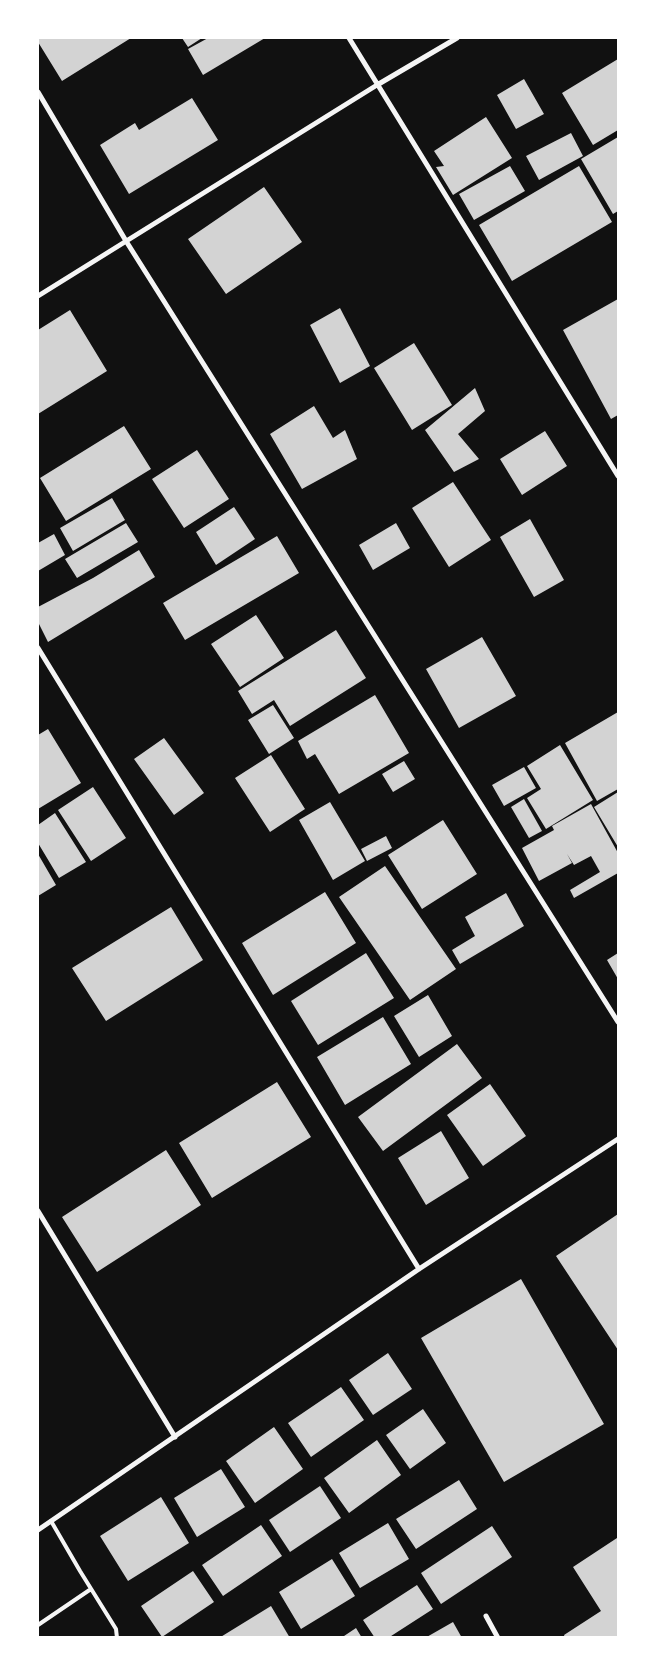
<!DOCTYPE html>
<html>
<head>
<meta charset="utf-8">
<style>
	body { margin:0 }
	#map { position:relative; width:656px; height:1675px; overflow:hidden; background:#111; font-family:"Noto Sans",sans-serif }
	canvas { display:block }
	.frame { position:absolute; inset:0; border:39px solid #fff; pointer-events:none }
</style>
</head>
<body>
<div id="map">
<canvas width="656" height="1675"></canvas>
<div class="frame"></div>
</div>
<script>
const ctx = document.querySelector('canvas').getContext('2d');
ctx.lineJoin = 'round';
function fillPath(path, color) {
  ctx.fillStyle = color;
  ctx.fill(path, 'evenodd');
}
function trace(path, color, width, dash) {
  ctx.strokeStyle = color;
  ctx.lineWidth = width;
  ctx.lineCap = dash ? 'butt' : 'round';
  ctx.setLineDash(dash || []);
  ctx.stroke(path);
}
fillPath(new Path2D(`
	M 38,38 L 131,38 L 62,81 L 38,42 Z
	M 182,38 L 202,38 L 188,47 Z
	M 208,38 L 265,38 L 203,75 L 188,49 Z
	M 618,59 L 618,130 L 593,145 L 562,93 Z
	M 524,79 L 544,114 L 516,129 L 497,95 Z
	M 192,98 L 218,140 L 129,194 L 100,145 L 135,123 L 139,130 Z
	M 486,117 L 512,158 L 453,195 L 436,167 L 444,166 L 434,151 Z
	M 571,133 L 583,156 L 539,180 L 526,156 Z
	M 618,137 L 618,211 L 613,214 L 581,159 Z
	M 510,166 L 525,191 L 474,220 L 459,194 Z
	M 579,166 L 612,222 L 512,281 L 479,225 Z
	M 264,187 L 302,242 L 226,294 L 188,239 Z
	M 618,299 L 618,415 L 611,419 L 563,330 Z
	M 340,308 L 370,366 L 340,383 L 310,325 Z
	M 70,310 L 107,371 L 38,414 L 38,330 Z
	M 414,343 L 452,405 L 412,430 L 374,368 Z
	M 475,388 L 485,411 L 458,434 L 479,459 L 454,472 L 425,430 Z
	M 314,406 L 333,438 L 345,430 L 357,459 L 302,489 L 270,434 Z
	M 124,426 L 151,469 L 66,521 L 40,478 Z
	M 545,431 L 567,466 L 522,495 L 500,459 Z
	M 197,450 L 229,499 L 184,528 L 152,479 Z
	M 453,482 L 491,540 L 449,567 L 412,508 Z
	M 112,498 L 125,520 L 73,551 L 60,528 Z
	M 234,507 L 255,539 L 216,565 L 196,532 Z
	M 530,519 L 564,580 L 534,597 L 500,537 Z
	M 126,523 L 138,542 L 77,578 L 65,559 Z
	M 396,523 L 410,548 L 373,570 L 359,545 Z
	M 54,534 L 65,555 L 38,571 L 38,543 Z
	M 277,536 L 299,573 L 185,640 L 163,603 Z
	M 139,550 L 155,577 L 48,642 L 38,622 L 38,607 L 93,578 Z
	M 256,615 L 284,658 L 240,687 L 211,644 Z
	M 336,630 L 366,678 L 290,726 L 274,700 L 252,714 L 238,691 Z
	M 482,637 L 516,696 L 459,728 L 426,669 Z
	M 375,695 L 409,753 L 339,794 L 315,754 L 307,759 L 298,741 Z
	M 273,705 L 294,738 L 269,754 L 248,720 Z
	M 618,712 L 618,789 L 597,801 L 565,743 Z
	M 48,729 L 81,783 L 38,809 L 38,735 Z
	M 164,738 L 204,793 L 174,815 L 134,759 Z
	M 560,745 L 593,800 L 546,829 L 527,798 L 541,789 L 527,766 Z
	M 271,755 L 305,809 L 270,832 L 235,778 Z
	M 404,761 L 415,779 L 393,792 L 382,774 Z
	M 524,767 L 536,788 L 504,806 L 492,785 Z
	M 93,787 L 126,838 L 91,861 L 58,810 Z
	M 618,792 L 618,847 L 594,807 Z
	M 524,799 L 542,831 L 529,838 L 511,807 Z
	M 330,802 L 365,861 L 333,880 L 299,820 Z
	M 591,804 L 618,853 L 618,873 L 574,898 L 570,890 L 600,872 L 591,856 L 574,865 L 567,854 L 572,863 L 539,881 L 522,848 L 554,830 L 552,826 Z
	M 55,813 L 86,862 L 59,878 L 38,843 L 38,825 Z
	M 443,820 L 477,874 L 422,909 L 388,855 Z
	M 386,836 L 392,848 L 367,861 L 361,849 Z
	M 38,854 L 56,885 L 38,896 Z
	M 385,866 L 456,969 L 410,1000 L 339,897 Z
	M 325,892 L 356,943 L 273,995 L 242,943 Z
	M 506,893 L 524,926 L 460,964 L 452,950 L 475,936 L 465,917 Z
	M 171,907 L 203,960 L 106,1021 L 72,968 Z
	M 366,953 L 394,998 L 318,1045 L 291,1001 Z
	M 618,953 L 618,979 L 607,960 Z
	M 428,995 L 452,1036 L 419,1057 L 394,1016 Z
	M 383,1017 L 411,1064 L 345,1105 L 317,1057 Z
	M 457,1044 L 482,1078 L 383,1151 L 358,1117 Z
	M 277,1082 L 311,1137 L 212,1198 L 179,1143 Z
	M 490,1084 L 526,1136 L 483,1166 L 447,1115 Z
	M 441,1131 L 469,1178 L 426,1205 L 398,1158 Z
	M 166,1150 L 201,1205 L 97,1272 L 62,1217 Z
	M 618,1214 L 618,1350 L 556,1256 Z
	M 521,1279 L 604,1424 L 504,1482 L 421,1338 Z
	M 388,1353 L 412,1389 L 373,1415 L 349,1380 Z
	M 341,1387 L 364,1420 L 311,1457 L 288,1423 Z
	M 423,1409 L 446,1443 L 410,1469 L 386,1435 Z
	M 274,1427 L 303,1469 L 255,1503 L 226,1461 Z
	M 377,1440 L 401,1475 L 349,1513 L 324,1478 Z
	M 221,1469 L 245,1507 L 197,1537 L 174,1498 Z
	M 459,1480 L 477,1509 L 416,1549 L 396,1519 Z
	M 320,1486 L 341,1518 L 290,1552 L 269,1520 Z
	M 161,1497 L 189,1543 L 128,1581 L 100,1536 Z
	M 388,1523 L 409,1559 L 360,1588 L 339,1553 Z
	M 261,1525 L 282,1556 L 223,1596 L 202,1565 Z
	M 492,1526 L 512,1557 L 441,1604 L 421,1573 Z
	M 617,1538 L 618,1540 L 618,1638 L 565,1638 L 564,1635 L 601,1611 L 573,1567 Z
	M 332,1559 L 355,1596 L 301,1629 L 279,1592 Z
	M 193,1571 L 214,1602 L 162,1637 L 141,1606 Z
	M 417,1585 L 433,1609 L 388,1638 L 375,1638 L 363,1620 Z
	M 271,1606 L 290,1638 L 219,1638 Z
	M 453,1622 L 462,1638 L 425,1638 Z
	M 356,1628 L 362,1638 L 341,1638 Z`), '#d3d3d3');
trace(new Path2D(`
	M 51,1521 L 80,1571 L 116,1629 L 117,1638
	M 38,1625 L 91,1589`), '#f5f5f5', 4);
trace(new Path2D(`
	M 349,38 L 618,476
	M 38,92 L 126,241 L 618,1022
	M 38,296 L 377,85 L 457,38
	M 38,648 L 419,1269
	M 38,1211 L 175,1437
	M 38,1530 L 419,1269 L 618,1139
	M 486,1616 L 498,1638`), '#f5f5f5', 5);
</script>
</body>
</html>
